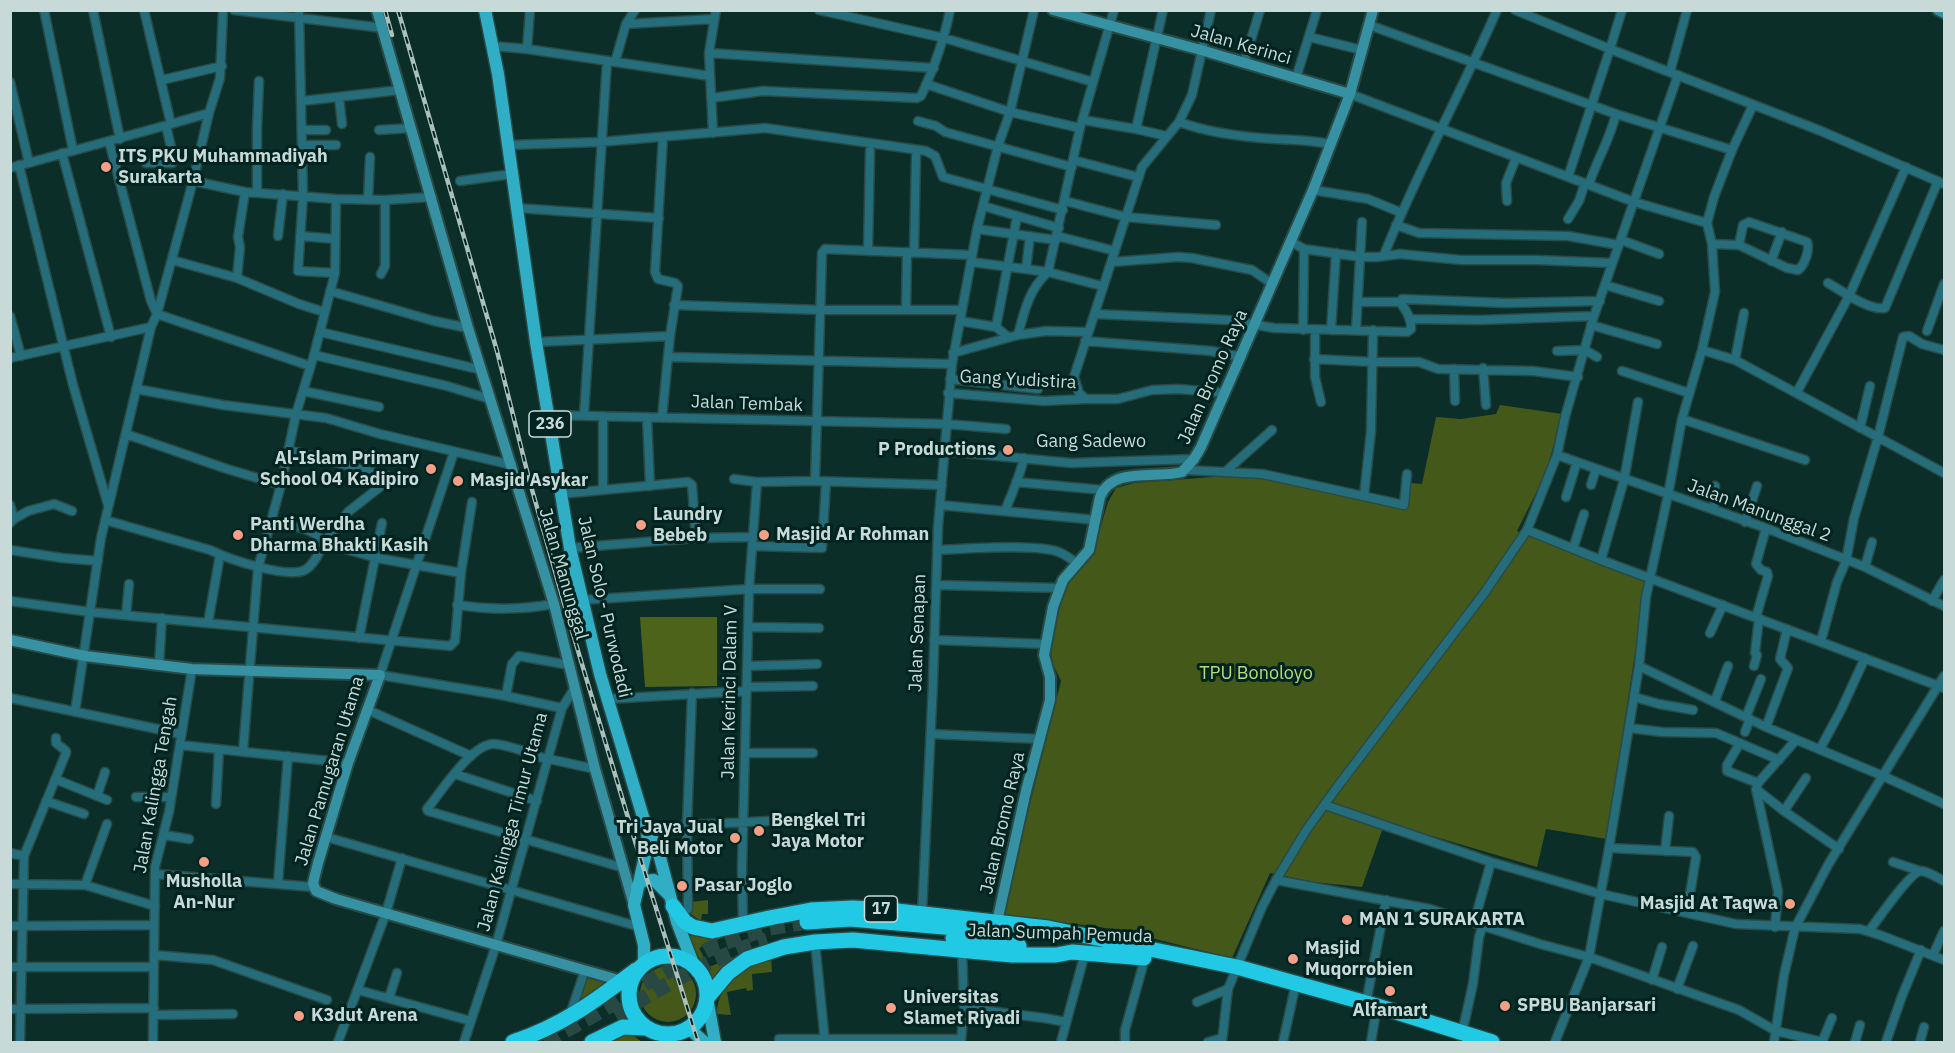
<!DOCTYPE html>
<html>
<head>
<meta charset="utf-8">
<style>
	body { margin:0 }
	#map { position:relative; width:1955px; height:1053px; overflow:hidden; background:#0b2e29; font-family:"IBM Plex Sans",sans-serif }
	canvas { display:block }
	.frame { position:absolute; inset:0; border:12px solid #c8dad7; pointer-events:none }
</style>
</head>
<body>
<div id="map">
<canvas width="1955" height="1053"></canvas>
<div class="frame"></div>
</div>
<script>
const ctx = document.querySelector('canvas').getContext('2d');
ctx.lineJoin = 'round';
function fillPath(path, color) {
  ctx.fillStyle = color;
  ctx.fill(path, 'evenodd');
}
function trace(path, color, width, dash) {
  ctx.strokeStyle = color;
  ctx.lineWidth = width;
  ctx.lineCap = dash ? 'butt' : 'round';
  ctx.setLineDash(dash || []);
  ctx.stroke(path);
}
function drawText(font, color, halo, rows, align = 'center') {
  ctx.font = font + ' "IBM Plex Sans",sans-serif';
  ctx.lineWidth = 6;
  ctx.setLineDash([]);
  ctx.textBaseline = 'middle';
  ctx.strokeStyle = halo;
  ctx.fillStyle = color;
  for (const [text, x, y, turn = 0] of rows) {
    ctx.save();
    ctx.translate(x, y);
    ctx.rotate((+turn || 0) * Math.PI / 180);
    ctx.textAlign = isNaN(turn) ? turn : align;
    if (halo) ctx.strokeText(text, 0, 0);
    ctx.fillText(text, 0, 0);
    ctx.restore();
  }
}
fillPath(new Path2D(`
	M 1500,405 L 1562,414 L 1546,473 L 1517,531 L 1646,580 L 1607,839 L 1546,829 L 1537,867 L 1385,822 L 1362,887 L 1313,882 L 1270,873 L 1232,958 L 1139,935 L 1100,927 L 1002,915 L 1061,681 C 1058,674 1053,666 1052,659 C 1048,639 1063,586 1074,569 C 1080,561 1089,559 1094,550 L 1108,502 L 1116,488 L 1134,483 L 1239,475 L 1321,486 L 1405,509 L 1410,483 L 1422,484 L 1436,417 L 1461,419 L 1496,414 Z
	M 708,900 L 708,914 L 702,914 L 701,921 L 688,912 L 682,903 Z
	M 689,932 L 719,936 L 728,935 L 699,948 L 709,967 L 752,950 L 711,982 L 688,935 Z
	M 771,957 L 772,972 L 752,974 L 753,990 L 747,991 L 746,988 L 727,992 L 731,1015 L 717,1014 C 717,982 746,968 771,957 Z
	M640 994a28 28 0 1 1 56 0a28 28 0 1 1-56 0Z
	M 593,977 L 607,983 L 576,1005 L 586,978 Z
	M 626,1034 L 634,1036 L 642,1042 L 604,1042 L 620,1035 Z`), '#445819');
fillPath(new Path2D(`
	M 640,617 L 717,617 L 717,686 L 645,687 Z`), '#4d631a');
trace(new Path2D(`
	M 615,1015 C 664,986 711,957 767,940
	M 545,1042 L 596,1014 L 646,983 L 717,945 L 770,928 L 807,922`), '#274843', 15, [15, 8]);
const street = new Path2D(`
	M 44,10 L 73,150
	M 93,10 L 120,139
	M 234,10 L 383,28
	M 299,10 L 303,196 L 298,271 L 335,273
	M 819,10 L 944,38 L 1093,82
	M 1163,10 L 1136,129 L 1166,136
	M 1211,10 L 1192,95 L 1179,122 L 1142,167 L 1074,377 L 1079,393 L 1086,399 L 1118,399 L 1152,390 L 1179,389 L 1225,393
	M 1515,10 L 1610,49 L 1568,177
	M 1622,10 L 1610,49 L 1821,131 L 1944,184
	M 626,24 L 714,19
	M 1369,25 L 1616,114 L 1732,150
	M 1309,37 L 1362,50
	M 493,46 L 527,49 L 710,76
	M 527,49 L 530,10
	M 709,53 L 934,68
	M 615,62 L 626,24 L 635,10
	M 1244,63 L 1260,10
	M 1670,72 L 1687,10
	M 1296,78 L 1317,10
	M 162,80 L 222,66
	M 10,82 L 29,163
	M 926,84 L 1010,112 L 1080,128
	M 1350,94 L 1634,202 L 1707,223
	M 339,97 L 342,124
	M 711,98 L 763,91 L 917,98 L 921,96 C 934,68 944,41 950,10
	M 302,101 L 400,90
	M 1083,120 L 1136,129
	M 918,121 L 936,126 L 945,132 L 1072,167
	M 1179,122 C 1209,133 1242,137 1275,139 C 1294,140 1311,140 1330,144
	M 171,124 L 209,113
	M 302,130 L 326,130
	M 379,130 L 411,128
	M 713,133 L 709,53 L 716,10
	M 109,141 L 151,301 L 157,314 L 310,366
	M 302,145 L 336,145
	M 509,145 L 600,142 L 765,128 L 926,151 L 935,156 L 943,177 L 1063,210
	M 62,153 L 111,337
	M 1073,160 L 1138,177
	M 146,163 L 172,163 L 173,155 L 166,126
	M 19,165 L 73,385 L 108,505
	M 10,168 L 171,124 L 144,10
	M 193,181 L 245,192 L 336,199 L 385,200 L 432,197
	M 460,181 L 512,174
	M 1589,184 C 1597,160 1610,139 1616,114
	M 1313,190 L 1368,199 L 1402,213
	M 257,192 L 257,128 L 259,81
	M 368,200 L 370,157
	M 1065,201 L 1126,217 L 1216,225
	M 1507,201 L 1506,183 L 1516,158
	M 983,206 L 1059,228
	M 517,208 L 659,218
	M 1568,219 L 1579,201 L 1585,183
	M 1396,225 L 1419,233 L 1568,236 L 1619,245
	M 977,229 L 1056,240
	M 278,236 L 283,194
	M 300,236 L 335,239
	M 1057,236 L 1115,251
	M 1621,240 L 1659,254
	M 1290,241 L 1304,249 L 1361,257 L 1377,257 L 1400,254 L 1461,260 L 1537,260 L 1612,263
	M 1712,244 L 1739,245 L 1743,225 L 1749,222 L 1807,242 C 1810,249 1805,265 1798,270 L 1787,268 L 1739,245
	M 868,251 L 870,151
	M 914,252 L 916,156
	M 1384,255 C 1417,172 1461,93 1497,10
	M 172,260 L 237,278 L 299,304 L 324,312
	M 1771,261 L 1782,232
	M 971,262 L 1048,272 L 1102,286
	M 1112,262 L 1178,257 L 1192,258 L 1252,270 L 1271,283
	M 1026,269 L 1030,236
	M 381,274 L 385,266 L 385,200
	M 237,278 L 240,247 L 238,237 L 245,192
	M 1828,283 C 1842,291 1869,311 1885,308 L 1938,181
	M 1605,285 L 1659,301
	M 330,291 L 434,321 L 468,328
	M 1358,302 L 1400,302
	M 674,305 L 821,310 L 961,310
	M 906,309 L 907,252
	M 1095,314 L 1228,320 L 1274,328 L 1407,332 L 1411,329 C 1412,319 1406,310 1400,302 L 1402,299 L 1506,303 L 1600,301
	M 10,316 L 21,356
	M 1410,319 L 1479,320 L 1594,316
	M 960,321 L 996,327
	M 1591,325 L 1657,344
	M 1303,330 L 1304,249
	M 1315,330 L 1315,377 L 1321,402
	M 1331,330 L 1336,253
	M 1356,330 L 1362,222
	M 1927,331 L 1944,284
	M 320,332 L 482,370
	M 1018,335 C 1024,312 1029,289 1048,272 L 1080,128 L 1114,10
	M 1008,337 L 996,327 L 1017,217
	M 1085,341 L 1211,351 L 1242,357
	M 536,342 L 670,336
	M 1702,350 L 1735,360 L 1944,473
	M 1557,351 L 1585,350 L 1597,357
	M 953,353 L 1018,335 L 1046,331 L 1088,332
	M 314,355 L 447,386 L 490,399
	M 668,357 L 952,364
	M 10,358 L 151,327
	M 1314,359 L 1373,362 L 1419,362 L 1438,369 L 1533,371 L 1578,377
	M 1735,360 L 1744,313
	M 1483,368 L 1486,405
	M 1454,369 L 1455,401
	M 1622,371 L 1689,393
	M 950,379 L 1038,389
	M 136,389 L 223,405 L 326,418 L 380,434 L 512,465
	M 303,391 L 379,407
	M 1797,392 L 1849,296 L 1906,167
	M 948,393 L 1044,401 L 1086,399
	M 548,415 L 946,424 L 1006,429
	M 584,415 L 607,61
	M 647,417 L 650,486
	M 662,418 L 670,336 L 678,286 L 675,283 L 658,279 L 655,272 L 663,137
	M 1682,419 L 1805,460
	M 1860,428 L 1870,386
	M 126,434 L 227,469 L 281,485
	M 289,450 L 387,476 L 385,483 L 348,512 L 324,543 L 377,558 L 461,573
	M 944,451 L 1071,463 L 1194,459
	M 454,452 L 380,675 L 501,695 L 562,708
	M 1557,455 L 1766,528 L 1865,567 L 1944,606
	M 1186,470 L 1263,474 L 1404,505 L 1407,474
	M 1225,472 L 1272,430
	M 734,479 L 757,482 L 749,589 L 742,869 L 743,925
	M 757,482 L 815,481
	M 1016,482 L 1103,490
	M 942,485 L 815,481 L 822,253 L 825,249 L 972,255
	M 1591,485 L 1596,469
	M 603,489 L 603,416
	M 560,494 L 688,482 L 692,485 L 696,538
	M 1364,496 L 1371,431 L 1373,330
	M 1566,497 L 1577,462
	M 10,505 L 14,519 L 10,523
	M 940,505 L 1096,520
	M 1714,510 L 1715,486
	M 1005,511 C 1012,493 1020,476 1024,458
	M 14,519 L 28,511 L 54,504 L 72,511
	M 105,520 L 210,550 C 228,559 287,579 305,570 C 314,565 320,551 324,543 C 313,526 289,526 270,522
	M 1745,522 L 1757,486
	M 1527,530 L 1601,560 L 1944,688
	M 753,546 L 822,548 L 826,482
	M 570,548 L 696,538 L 753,537
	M 1573,549 L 1584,514
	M 10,550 L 62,558 L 98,561
	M 937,550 C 964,549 1040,543 1061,553 C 1066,555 1072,560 1077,563
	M 1601,560 L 1624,480 L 1638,402
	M 1865,567 L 1872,542
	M 937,585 L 1060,588
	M 582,600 L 749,589 L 820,589
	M 10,601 L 90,612 L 450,646 L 455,641 L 461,573 L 472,502
	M 1932,601 L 1944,580
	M 457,605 C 492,610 519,610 554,604
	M 126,615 L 129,584
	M 1756,617 L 1768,576 L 1767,572 L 1761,570 L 1756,564 L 1766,528
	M 208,623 L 220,555
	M 749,627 L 819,628
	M 1710,633 L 1723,605
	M 359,638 L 382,523
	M 934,640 L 1045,644
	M 1821,641 L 1837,582 L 1846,561 L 1854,518 L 1878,437 L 1903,337 L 1909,336 L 1922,344 L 1944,350
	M 159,665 L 162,618
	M 748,666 L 817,664
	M 1639,666 L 1766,727 L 1883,776 L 1944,804
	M 1754,666 L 1757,655 L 1755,653 L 1759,618
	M 747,687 L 813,686
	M 506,696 L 512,664 L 519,656 L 569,665
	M 1634,697 L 1659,704 L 1693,710
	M 10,698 L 181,734
	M 607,699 L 747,691
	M 1715,701 L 1728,666
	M 368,710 L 471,756
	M 75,712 L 101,538 L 151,327 L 157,314 L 193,181 L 209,113 L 220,78 L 223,10
	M 1746,717 L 1761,679
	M 1766,727 L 1788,668 L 1780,659 L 1787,629
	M 1629,728 L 1662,732 L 1716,733 L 1779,760
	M 1745,732 L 1750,719
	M 931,734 L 1041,739
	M 1740,743 L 1727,765 L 1727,771 L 1758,783
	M 180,745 L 348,763
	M 1820,749 L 1841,710 L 1865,658
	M 243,751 L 258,568 L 281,485 L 296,414 L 314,355 L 335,273 L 336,199
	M 746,753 L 813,753
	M 549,759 L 595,769
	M 549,760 C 532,755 512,745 494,744 C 472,743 441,792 427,809 L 428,811 L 624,868
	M 455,774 L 537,801
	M 55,779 L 107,800
	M 1756,789 L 1784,811 L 1839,849
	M 97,796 L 105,772
	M 136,797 L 171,797
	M 46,801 L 84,814
	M 216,804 L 219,749
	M 1325,805 L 1491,862 L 1601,894 L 1736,924 L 1860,929 L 1880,935 L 1944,960
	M 1784,811 L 1806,778
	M 647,830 L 687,825 L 811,819
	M 164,835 L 189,839
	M 326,837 L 640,927
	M 1609,848 L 1693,852 L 1696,857 L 1687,913
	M 1665,851 L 1669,816
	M 10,853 L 24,856
	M 1893,862 L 1920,871
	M 155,874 L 313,887
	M 1276,880 L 1430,909 L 1540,944 L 1589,957 L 1739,1010 L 1776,1031 L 1823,1042
	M 278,883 L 288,756
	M 10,884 L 85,885 L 155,906
	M 85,885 L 107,824
	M 688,909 L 687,825 L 692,693
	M 922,913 L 933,683 L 938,527 L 952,364 L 977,229 L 998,146 L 1010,112 L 1034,10
	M 1474,923 L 1491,862
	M 10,926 L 154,925
	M 1775,927 L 1778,891 L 1756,789 L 1758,783 L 1796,740
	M 1869,931 C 1877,921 1911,870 1922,871 C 1929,872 1938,878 1944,881
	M 815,942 L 825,1042
	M 154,955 L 213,960 L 327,1000
	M 1933,955 L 1944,931
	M 10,967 L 154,967
	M 1652,980 L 1662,947
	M 1677,989 L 1693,946
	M 358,990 L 471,1021
	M 389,998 L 397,973
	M 1197,1002 L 1228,989
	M 1366,1003 L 1386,900
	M 964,1008 L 1044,1018 L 1066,1022
	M 10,1009 L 154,1008
	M 154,1015 L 233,1014
	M 570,1015 L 585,970
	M 1462,1033 L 1473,984 L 1479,937 L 1483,925
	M 779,1039 L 961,1039
	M 20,1042 L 24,856 L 66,753 L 66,751 L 56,743 L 56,738
	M 153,1042 L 155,867 L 169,812 L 192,669
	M 338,1042 L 386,913 L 402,858
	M 464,1042 L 496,945 L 562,708 L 574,689
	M 961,1042 L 964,1008 L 962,950
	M 1061,1042 L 1085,953
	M 1125,1042 L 1125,1030 L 1145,958
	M 1208,1042 L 1222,1038
	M 1222,1042 L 1228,989 L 1262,907 L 1276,880 L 1307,829 L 1335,790 L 1485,592 L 1527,530 L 1557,455 L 1565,417 L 1594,316 L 1678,75
	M 1283,1042 L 1296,983
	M 1371,1042 L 1377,1006
	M 1555,1042 L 1589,957 L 1609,848 L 1639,666 L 1646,597 L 1668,495 L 1682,419 L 1702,350 L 1715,292 L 1712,244 L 1707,223 L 1714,197 L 1732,150 L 1753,105
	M 1774,1042 L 1784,975 L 1795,928 L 1828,865 L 1944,676
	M 1822,1042 L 1832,1018
	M 1855,1042 L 1860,1025
	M 1886,1042 L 1902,996 L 1921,950
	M 1920,1042 L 1924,1027`);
const secondary = new Path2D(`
	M 377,10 L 468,328 L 554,604 L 595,769 L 634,905
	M 1053,10 L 1201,50 L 1350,94
	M 1938,10 L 1944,13
	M 10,640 L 85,656 L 192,669 L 380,675 L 348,763 L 318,863 L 313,883 L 316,891 L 336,899 L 622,981
	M 997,922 L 1026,791 L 1050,700 L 1050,677 L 1044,655 L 1053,607 L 1063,580 L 1089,550 L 1100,497 C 1112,466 1156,479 1182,472 L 1194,459 L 1201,447 L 1313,190 L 1350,94 L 1373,10`);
const primary = new Path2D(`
	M 485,10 L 498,74 L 536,342 L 570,548 L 600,674 L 647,830 L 648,843 L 634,905 L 644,945 L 644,964
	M 648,831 L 658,850 L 677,922 L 694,966
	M 637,887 L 642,881 L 654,880 L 670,896
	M 707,998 L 715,1042
	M 685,1030 L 692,1031 L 704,1042`);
const highway = new Path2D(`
	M 673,906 L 685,922 L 693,927 L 712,931 L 769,918 L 811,910 L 853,908 L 888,910 L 1048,928 L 1237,967 L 1377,1006 L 1492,1042
	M 807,922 L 850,919 L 979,930
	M 953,938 L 1019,946
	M629 995a39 39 0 1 1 78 0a39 39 0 1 1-78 0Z
	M 707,998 L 728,973 L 747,959 L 784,947 L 815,942 L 853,940 L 1012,955 L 1056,955 L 1072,952 L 1144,958
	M 513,1042 C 562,1026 595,1001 636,970
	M 592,1042 L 623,1027 L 646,1028`);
trace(street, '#294a45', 11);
trace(secondary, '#294a45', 14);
trace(primary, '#294a45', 15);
trace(highway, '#294a45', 18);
trace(street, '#256d7b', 8);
trace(secondary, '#3691a3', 10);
trace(primary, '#30aec5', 12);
trace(highway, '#21c9e5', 15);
const rail = new Path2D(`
	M 385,10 L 392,35
	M 398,10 L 497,351 L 529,479 L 567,614 L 635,841 L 698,1042`);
trace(rail, '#abc0bd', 4.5);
trace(rail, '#012420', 2, [7]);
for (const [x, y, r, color] of [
	[106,167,6,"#f49f86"],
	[1008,450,6,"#f49f86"],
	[431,469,6,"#f49f86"],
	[458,481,6,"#f49f86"],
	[641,525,6,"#f49f86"],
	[238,535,6,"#f49f86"],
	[764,535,6,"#f49f86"],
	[759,831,6,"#f49f86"],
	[735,838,6,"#f49f86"],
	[204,862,6,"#f49f86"],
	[682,886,6,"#f49f86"],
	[1790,904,6,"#f49f86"],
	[1347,920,6,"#f49f86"],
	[1293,959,6,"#f49f86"],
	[1390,991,6,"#f49f86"],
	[1505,1006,6,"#f49f86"],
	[891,1008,6,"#f49f86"],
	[299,1016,6,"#f49f86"]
]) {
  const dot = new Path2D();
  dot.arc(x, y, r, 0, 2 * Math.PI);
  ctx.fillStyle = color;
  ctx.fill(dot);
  trace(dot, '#012420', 2);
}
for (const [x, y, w] of [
	[550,424,42],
	[881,909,33]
]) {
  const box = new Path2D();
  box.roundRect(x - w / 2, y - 13, w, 26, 4.5);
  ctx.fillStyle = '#012420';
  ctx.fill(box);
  trace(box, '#c8dad7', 1.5);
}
drawText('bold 16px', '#c8dad7', null, [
	["236",550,424],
	["17",881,909]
]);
drawText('18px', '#c8dad7', '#012420', [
	["Jalan Kerinci",1241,45,16],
	["Jalan Bromo Raya",1213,377,-66],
	["Gang Yudistira",1018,380,3],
	["Jalan Tembak",747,404,2],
	["Gang Sadewo",1091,442],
	["Jalan Manunggal 2",1759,511,20],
	["Jalan Manunggal",563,574,74],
	["Jalan Solo - Purwodadi",604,607,77],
	["Jalan Senapan",918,633,-88],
	["Jalan Kerinci Dalam V",730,692,-89],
	["Jalan Pamugaran Utama",330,771,-73],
	["Jalan Kalingga Tengah",156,785,-80],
	["Jalan Kalingga Timur Utama",513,822,-75],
	["Jalan Bromo Raya",1003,823,-77],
	["Jalan Sumpah Pemuda",1060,934,2]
]);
drawText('bold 18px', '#c8dad7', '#012420', [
	["ITS PKU Muhammadiyah",118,157],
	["Surakarta",118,178],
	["P Productions",996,450,"right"],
	["Al-Islam Primary",419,459,"right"],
	["School 04 Kadipiro",419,480,"right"],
	["Masjid Asykar",470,481],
	["Laundry",653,515],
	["Bebeb",653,536],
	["Panti Werdha",250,525],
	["Dharma Bhakti Kasih",250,546],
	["Masjid Ar Rohman",776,535],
	["Bengkel Tri",771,821],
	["Jaya Motor",771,842],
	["Tri Jaya Jual",723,828,"right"],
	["Beli Motor",723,849,"right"],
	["Musholla",204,882,"center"],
	["An-Nur",204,903,"center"],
	["Pasar Joglo",694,886],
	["Masjid At Taqwa",1778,904,"right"],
	["MAN 1 SURAKARTA",1359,920],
	["Masjid",1305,949],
	["Muqorrobien",1305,970],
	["Universitas",903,998],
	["Slamet Riyadi",903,1019],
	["SPBU Banjarsari",1517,1006],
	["Alfamart",1390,1011,"center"],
	["K3dut Arena",311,1016]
], 'left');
drawText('18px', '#b8db78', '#012420', [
	["TPU Bonoloyo",1256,674]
]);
</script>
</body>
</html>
